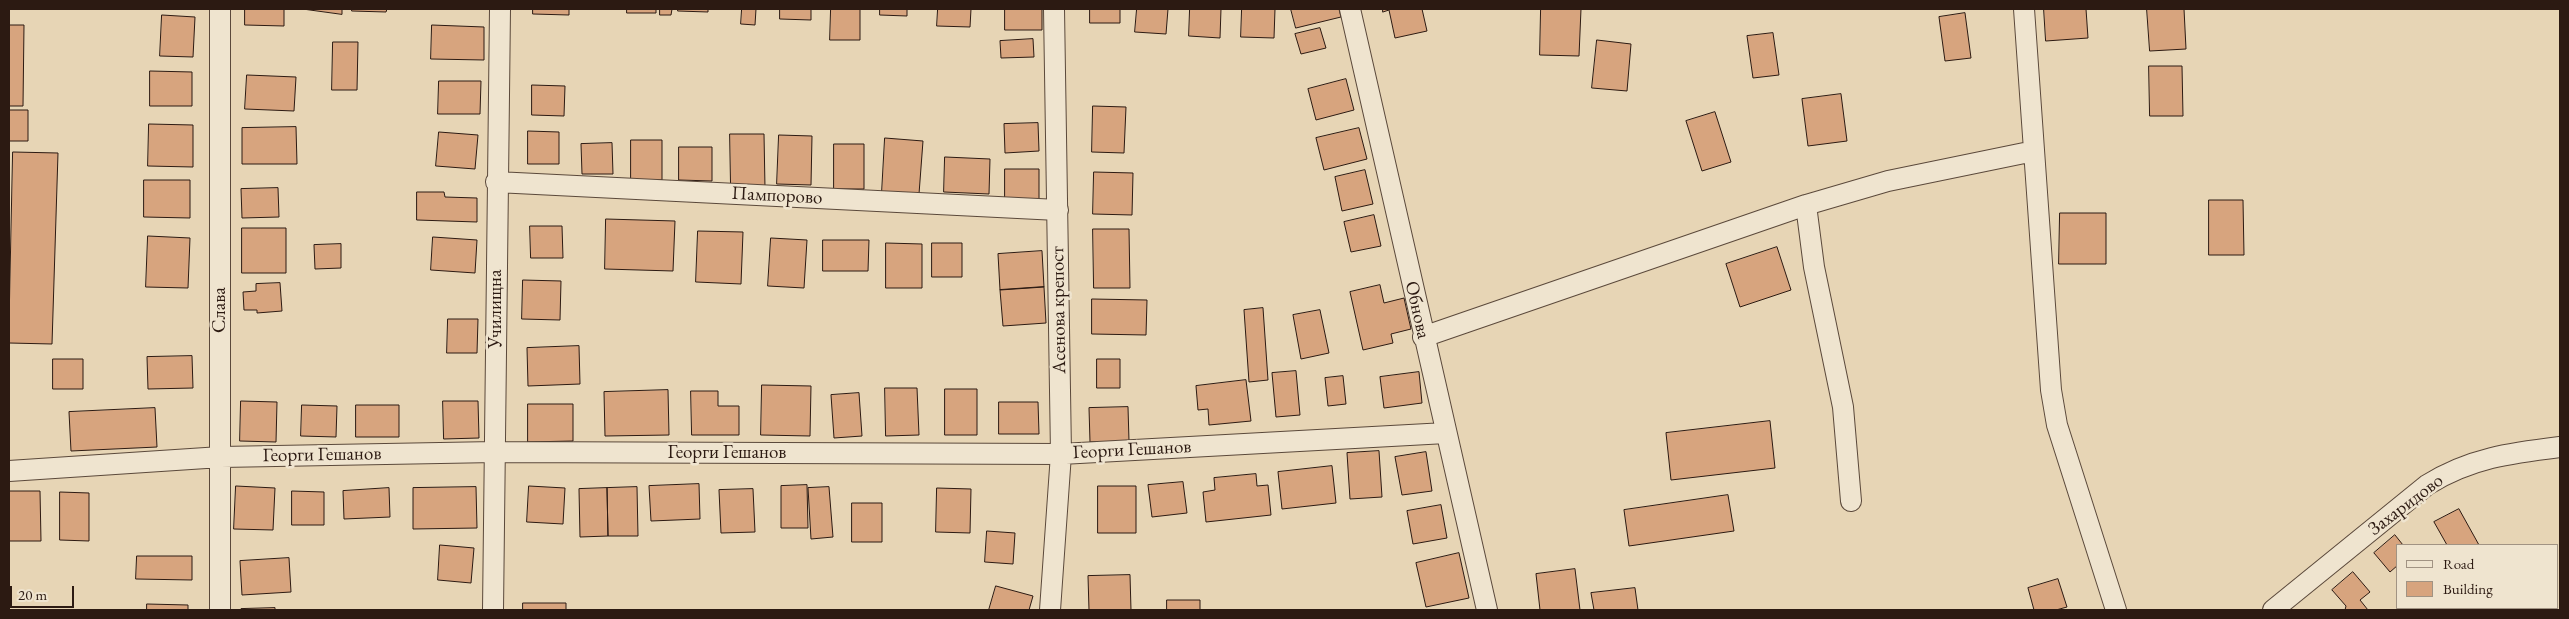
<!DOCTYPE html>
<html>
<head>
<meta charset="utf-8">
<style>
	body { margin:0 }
	#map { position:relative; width:2569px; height:619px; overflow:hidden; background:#e7d5b5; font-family:"EB Garamond",serif }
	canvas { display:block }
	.frame { position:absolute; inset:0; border:10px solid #2c1a12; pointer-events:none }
	.legend { position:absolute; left:2396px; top:544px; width:162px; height:65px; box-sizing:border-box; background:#efe4cf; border:1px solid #a19383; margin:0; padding:6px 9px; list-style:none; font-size:15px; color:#2c1a12 }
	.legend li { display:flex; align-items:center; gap:10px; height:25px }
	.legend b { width:25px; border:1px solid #a19383 }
	.scale { position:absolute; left:10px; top:586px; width:64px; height:22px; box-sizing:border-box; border:2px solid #2c1a12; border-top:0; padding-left:6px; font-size:15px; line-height:18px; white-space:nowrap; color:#2c1a12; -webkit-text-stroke:4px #efe4cf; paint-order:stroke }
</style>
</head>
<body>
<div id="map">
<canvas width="2569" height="619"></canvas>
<div class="frame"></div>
<ul class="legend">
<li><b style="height:6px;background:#efe4cf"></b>Road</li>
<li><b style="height:14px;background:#d7a47e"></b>Building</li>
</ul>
<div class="scale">20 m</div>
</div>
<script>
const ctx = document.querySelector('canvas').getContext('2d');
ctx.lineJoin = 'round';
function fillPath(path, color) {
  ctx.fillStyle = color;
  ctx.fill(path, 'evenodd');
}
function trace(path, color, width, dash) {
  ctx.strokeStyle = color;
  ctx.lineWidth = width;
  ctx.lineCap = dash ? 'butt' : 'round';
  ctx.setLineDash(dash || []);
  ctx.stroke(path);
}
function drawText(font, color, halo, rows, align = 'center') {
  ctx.font = font + ' "EB Garamond",serif';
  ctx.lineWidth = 5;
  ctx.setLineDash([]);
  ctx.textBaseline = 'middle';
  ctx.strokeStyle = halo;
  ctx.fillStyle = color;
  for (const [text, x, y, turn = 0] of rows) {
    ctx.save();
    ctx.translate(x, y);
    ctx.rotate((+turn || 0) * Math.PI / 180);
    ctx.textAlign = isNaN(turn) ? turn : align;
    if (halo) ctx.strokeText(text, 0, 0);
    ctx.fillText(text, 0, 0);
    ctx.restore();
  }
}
const building = new Path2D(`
	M 245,9 L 284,9 L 284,26 L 245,25 Z
	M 303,9 L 342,9 L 342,14 Z
	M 352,9 L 387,9 L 386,12 L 352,11 Z
	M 533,9 L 569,9 L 569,15 L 533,14 Z
	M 627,9 L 656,9 L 656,13 L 627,13 Z
	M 660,9 L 672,9 L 671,15 L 660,15 Z
	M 678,9 L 708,9 L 708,12 L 678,11 Z
	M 742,9 L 756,9 L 755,25 L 741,24 Z
	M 780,9 L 811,9 L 811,20 L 780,19 Z
	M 831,9 L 860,9 L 860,40 L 830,40 Z
	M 880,9 L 907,9 L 907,16 L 880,15 Z
	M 938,9 L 971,9 L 970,27 L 937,26 Z
	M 1005,9 L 1042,9 L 1042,30 L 1005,30 Z
	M 1090,9 L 1120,9 L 1120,23 L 1090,23 Z
	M 1137,9 L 1168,9 L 1166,34 L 1135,32 Z
	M 1190,9 L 1221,9 L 1220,38 L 1189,36 Z
	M 1242,9 L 1275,9 L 1274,38 L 1241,37 Z
	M 1291,9 L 1339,9 L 1341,17 L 1296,28 Z
	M 1383,9 L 1422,9 L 1427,31 L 1395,38 L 1389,10 L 1383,12 Z
	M 1541,9 L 1581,9 L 1579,56 L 1540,55 Z
	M 2044,9 L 2086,9 L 2088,38 L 2046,41 Z
	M 2147,9 L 2184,9 L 2186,49 L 2150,51 Z
	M 1965,13 L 1971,58 L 1945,61 L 1939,17 Z
	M 162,15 L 195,17 L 193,57 L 160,56 Z
	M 9,25 L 24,25 L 23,106 L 9,106 Z
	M 432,25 L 484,27 L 484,60 L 431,59 Z
	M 1320,28 L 1326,48 L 1301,54 L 1295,34 Z
	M 1773,33 L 1779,75 L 1753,78 L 1747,36 Z
	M 1033,39 L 1034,57 L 1001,58 L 1000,41 Z
	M 1597,40 L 1631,44 L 1627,91 L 1592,88 Z
	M 333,42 L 358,42 L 357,90 L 332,90 Z
	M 2149,66 L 2182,66 L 2183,116 L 2150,116 Z
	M 150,71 L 192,72 L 192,106 L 150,106 Z
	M 247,75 L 296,77 L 294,111 L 245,109 Z
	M 1346,79 L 1354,110 L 1316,120 L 1308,89 Z
	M 439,81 L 481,81 L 480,114 L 438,114 Z
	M 532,85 L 565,86 L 564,116 L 532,115 Z
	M 1841,94 L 1847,141 L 1808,146 L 1802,99 Z
	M 1093,106 L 1126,107 L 1124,153 L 1092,152 Z
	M 9,110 L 28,110 L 28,141 L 9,141 Z
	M 1715,112 L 1731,162 L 1702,171 L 1686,121 Z
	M 1038,123 L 1039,151 L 1005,153 L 1004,124 Z
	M 149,124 L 193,125 L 193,167 L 148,166 Z
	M 296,127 L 297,164 L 242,164 L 242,128 Z
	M 1359,128 L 1367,159 L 1324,170 L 1316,138 Z
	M 528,131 L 559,132 L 559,164 L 528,164 Z
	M 439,132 L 478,135 L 475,169 L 436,166 Z
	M 730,134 L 764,134 L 765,188 L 731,188 Z
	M 779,135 L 812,136 L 811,185 L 777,184 Z
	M 885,138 L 923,141 L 919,194 L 882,192 Z
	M 631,140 L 662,140 L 662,180 L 631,180 Z
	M 612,143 L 613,174 L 582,174 L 581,144 Z
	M 834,144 L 864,144 L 864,189 L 834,189 Z
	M 679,147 L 712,147 L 712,181 L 679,180 Z
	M 13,152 L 58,153 L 52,344 L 9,343 Z
	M 945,157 L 990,159 L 989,194 L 944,192 Z
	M 1005,169 L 1039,169 L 1039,206 L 1005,206 Z
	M 1365,170 L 1373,204 L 1342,211 L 1335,177 Z
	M 1094,172 L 1133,173 L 1132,215 L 1093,214 Z
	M 144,180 L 190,180 L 190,218 L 144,217 Z
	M 278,188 L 279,217 L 242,218 L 241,189 Z
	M 417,192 L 444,192 L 445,197 L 477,198 L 477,222 L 417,220 Z
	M 2209,200 L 2243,200 L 2244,255 L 2209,255 Z
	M 2060,213 L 2106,213 L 2106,264 L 2059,264 Z
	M 1374,215 L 1381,246 L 1351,252 L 1344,222 Z
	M 606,219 L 675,221 L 673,271 L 605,269 Z
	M 530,226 L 562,226 L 563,258 L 531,258 Z
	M 242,228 L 286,228 L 286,273 L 242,273 Z
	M 1093,229 L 1129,229 L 1130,288 L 1094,288 Z
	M 698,231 L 743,232 L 741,284 L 696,282 Z
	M 148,236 L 190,238 L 188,288 L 146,287 Z
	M 433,237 L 477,240 L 475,273 L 431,270 Z
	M 771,238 L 807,240 L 804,288 L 768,286 Z
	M 823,240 L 869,240 L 868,271 L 823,271 Z
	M 886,243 L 922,244 L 922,288 L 886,288 Z
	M 932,243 L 962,243 L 962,277 L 932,277 Z
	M 341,244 L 341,268 L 315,269 L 314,245 Z
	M 1777,247 L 1791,290 L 1740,307 L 1726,264 Z
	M 1042,251 L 1044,287 L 1000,290 L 998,254 Z
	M 523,280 L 561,281 L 560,320 L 522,319 Z
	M 280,283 L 282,311 L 257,313 L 257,310 L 244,310 L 243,292 L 256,291 L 256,284 Z
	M 1380,285 L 1384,303 L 1404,298 L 1411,329 L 1391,334 L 1393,343 L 1363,350 L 1350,292 Z
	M 1044,287 L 1046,323 L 1003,326 L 1000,290 Z
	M 1092,299 L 1147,300 L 1146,335 L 1092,334 Z
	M 1263,308 L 1268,380 L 1249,382 L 1244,310 Z
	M 1320,310 L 1329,353 L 1301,359 L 1293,315 Z
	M 448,319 L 478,319 L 477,353 L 447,353 Z
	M 579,346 L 580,384 L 528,386 L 527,348 Z
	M 192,356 L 193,388 L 148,389 L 147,357 Z
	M 53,359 L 83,359 L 83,389 L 53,389 Z
	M 1097,359 L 1120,359 L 1120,388 L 1097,388 Z
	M 1296,371 L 1300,415 L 1276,417 L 1272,373 Z
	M 1419,372 L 1422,403 L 1384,408 L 1380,377 Z
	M 1343,376 L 1346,404 L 1328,406 L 1325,378 Z
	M 1246,380 L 1251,421 L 1209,425 L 1208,409 L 1198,410 L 1196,386 Z
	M 762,385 L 811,386 L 810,436 L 761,435 Z
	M 885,388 L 917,388 L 919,435 L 886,436 Z
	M 945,389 L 977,389 L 977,435 L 945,435 Z
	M 668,390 L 669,435 L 605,436 L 604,392 Z
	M 691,391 L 718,391 L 718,406 L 739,406 L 739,435 L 692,435 Z
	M 859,393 L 862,436 L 834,438 L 831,395 Z
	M 241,401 L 277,402 L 276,442 L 240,441 Z
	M 443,401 L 478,401 L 479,438 L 444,439 Z
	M 999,402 L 1038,402 L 1039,434 L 999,434 Z
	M 528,404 L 573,404 L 573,441 L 528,442 Z
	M 302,405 L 337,406 L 336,437 L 301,436 Z
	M 356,405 L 399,405 L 399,437 L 356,437 Z
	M 1128,407 L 1129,441 L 1090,442 L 1089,408 Z
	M 155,408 L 157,447 L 71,451 L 69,412 Z
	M 1770,421 L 1775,468 L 1671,480 L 1666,433 Z
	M 1379,451 L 1382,497 L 1350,499 L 1347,453 Z
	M 1426,452 L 1432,491 L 1402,495 L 1395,457 Z
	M 1332,466 L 1336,503 L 1282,509 L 1278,472 Z
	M 1256,474 L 1257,486 L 1268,485 L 1271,515 L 1206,522 L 1203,492 L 1215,490 L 1214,478 Z
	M 1183,482 L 1187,513 L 1152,517 L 1148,485 Z
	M 699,484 L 700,519 L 651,521 L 649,486 Z
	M 807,485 L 808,528 L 781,528 L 781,486 Z
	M 236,486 L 275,488 L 273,530 L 234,529 Z
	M 529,486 L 565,488 L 563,524 L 527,522 Z
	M 1098,486 L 1136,486 L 1136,533 L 1098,533 Z
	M 476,487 L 477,528 L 413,529 L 413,488 Z
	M 637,487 L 638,536 L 608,536 L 607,488 Z
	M 829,487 L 833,537 L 811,539 L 808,488 Z
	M 389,488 L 390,517 L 344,519 L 343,491 Z
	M 607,488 L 608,536 L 580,537 L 579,489 Z
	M 937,488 L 971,489 L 970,533 L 936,532 Z
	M 753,489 L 755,532 L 721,533 L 719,490 Z
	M 9,491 L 40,491 L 41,541 L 9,541 Z
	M 292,491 L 324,492 L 324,525 L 292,525 Z
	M 60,492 L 89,493 L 89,541 L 60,540 Z
	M 1728,495 L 1734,531 L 1629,546 L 1624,510 Z
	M 852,503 L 882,503 L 882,542 L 852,542 Z
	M 1441,505 L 1447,538 L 1413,544 L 1407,511 Z
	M 2459,509 L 2479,545 L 2447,545 L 2434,522 Z
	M 987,531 L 1015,533 L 1013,564 L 985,562 Z
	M 2395,535 L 2403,545 L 2398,545 L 2398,565 L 2390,572 L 2374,553 Z
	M 440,545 L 474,548 L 471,583 L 438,580 Z
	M 1459,553 L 1469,598 L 1426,607 L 1416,563 Z
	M 137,556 L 192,556 L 192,580 L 136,579 Z
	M 289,558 L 291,592 L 242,595 L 240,561 Z
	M 1575,569 L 1580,610 L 1540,610 L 1536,574 Z
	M 2353,572 L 2370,592 L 2360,600 L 2368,610 L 2345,610 L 2346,606 L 2332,590 Z
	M 1130,575 L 1131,610 L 1089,610 L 1088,576 Z
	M 2058,579 L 2067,607 L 2056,610 L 2034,610 L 2028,588 Z
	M 996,586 L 1033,596 L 1029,610 L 989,610 Z
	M 1635,588 L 1638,610 L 1594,610 L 1591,593 Z
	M 1167,600 L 1200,600 L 1200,610 L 1167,610 Z
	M 523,603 L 566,603 L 566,610 L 523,610 Z
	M 147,604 L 188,605 L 188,610 L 147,610 Z
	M 275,608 L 275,610 L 241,610 L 241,609 Z
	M 2475,608 L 2500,608 L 2501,610 L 2477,610 Z
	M 2504,608 L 2547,608 L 2542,610 L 2505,610 Z`);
fillPath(building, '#d7a47e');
trace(building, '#2c1a12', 1);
const minor = new Path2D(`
	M 1350,9 L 1487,610
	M 2024,9 L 2051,390 L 2057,425 L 2116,610
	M 496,182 L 1058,210
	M 1806,205 L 1814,267 L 1843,407 L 1851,501
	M 1423,337 L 1806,205 L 1888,181 L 2034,151
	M 9,471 L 221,457 L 495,452 L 1061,454 L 1446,433
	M 220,610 L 220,9
	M 493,610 L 500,9
	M 1050,610 L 1061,454 L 1054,9
	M 2273,610 L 2427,485 C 2470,458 2511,453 2560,447`);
trace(minor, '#5b493b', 22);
trace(minor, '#efe4cf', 20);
drawText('19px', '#2c1a12', '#efe4cf', [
	["Пампорово",777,196,3],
	["Училищна",496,309,-90],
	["Слава",220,310,-90],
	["Асенова крепост",1059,310,-91],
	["Обнова",1417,310,77],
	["Георги Гешанов",1132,450,-3],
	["Георги Гешанов",727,453],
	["Георги Гешанов",322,455,-1],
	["Захаридово",2406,505,-37]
]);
</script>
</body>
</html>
